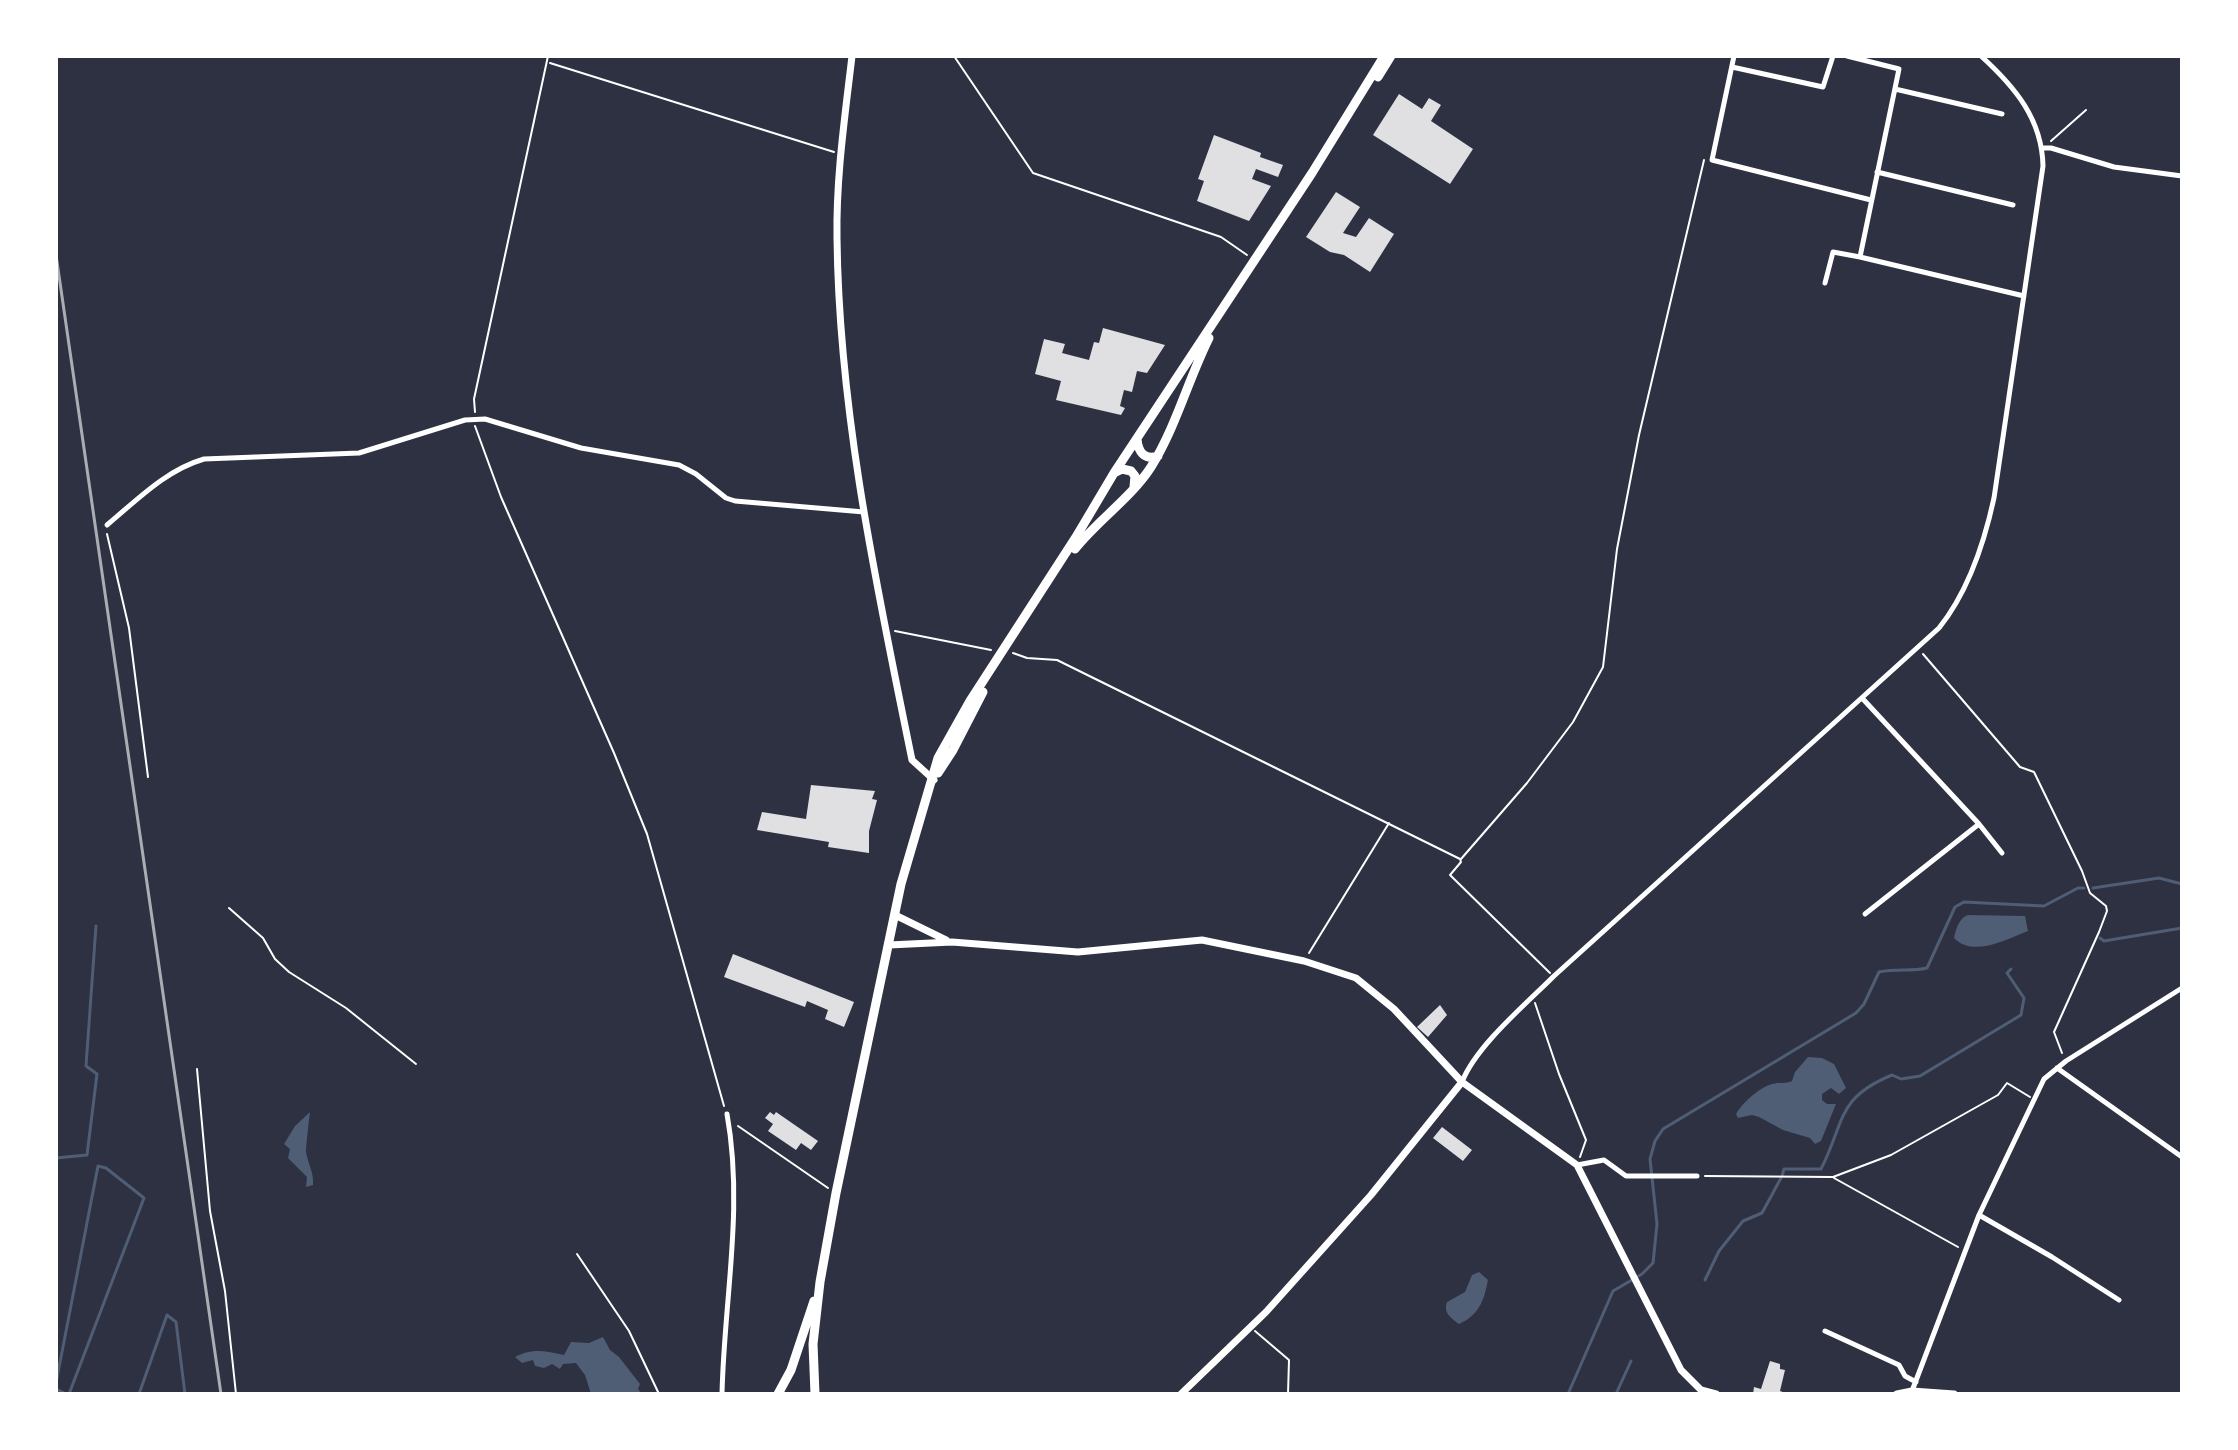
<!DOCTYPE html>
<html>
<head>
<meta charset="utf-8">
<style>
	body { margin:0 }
	#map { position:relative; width:2238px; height:1450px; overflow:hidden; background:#2d3142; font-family:"Roboto Condensed",sans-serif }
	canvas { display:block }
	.frame { position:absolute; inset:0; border:58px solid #fff; pointer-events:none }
</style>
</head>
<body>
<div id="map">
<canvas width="2238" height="1450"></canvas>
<div class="frame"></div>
</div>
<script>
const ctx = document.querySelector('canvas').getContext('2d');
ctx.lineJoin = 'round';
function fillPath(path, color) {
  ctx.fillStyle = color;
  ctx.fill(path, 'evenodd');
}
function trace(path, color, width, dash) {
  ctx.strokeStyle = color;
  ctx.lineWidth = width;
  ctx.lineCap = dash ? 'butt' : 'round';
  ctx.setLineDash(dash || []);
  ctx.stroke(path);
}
fillPath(new Path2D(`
	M 1968,915 L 2025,916 L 2028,931 C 2007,939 1973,958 1954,938 C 1956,929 1959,918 1968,915 Z
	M 1808,1057 L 1822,1058 L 1834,1064 L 1846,1088 L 1839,1094 L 1831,1088 L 1822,1094 L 1822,1100 L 1827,1104 L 1836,1104 L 1821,1141 L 1815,1144 L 1810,1138 L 1783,1130 L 1759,1117 L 1752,1115 L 1738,1118 L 1736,1114 C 1742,1103 1760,1087 1772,1084 C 1780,1082 1785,1084 1792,1081 L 1795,1072 Z
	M 310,1112 C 309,1119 306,1147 306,1152 C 308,1164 314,1172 313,1185 L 306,1187 L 307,1177 L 288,1158 L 290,1149 L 284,1144 L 295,1126 Z
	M 1479,1272 L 1488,1280 C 1484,1301 1479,1315 1459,1324 C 1451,1318 1443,1313 1447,1302 L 1465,1292 L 1472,1275 Z
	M 603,1337 L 610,1350 L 619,1357 L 640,1384 L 638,1389 L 642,1394 L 591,1394 L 585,1375 L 576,1363 L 563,1364 L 560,1369 L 552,1364 L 544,1368 L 535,1366 L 533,1360 L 522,1363 L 515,1357 C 533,1348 545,1351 564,1355 L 571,1342 L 589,1343 Z`), '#4f5d75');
trace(new Path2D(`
	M 2093,888 L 2159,878 L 2182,884
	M 2100,938 L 2104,941 L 2182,928
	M 56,1158 L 87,1155 L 97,1074 L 86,1066 L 96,926
	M 1782,1176 L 1784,1169 L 1821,1169 C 1845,1122 1836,1098 1892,1075 L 1901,1079 L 1920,1076 L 2021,1015 L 2024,998 L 2007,973 L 2011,969
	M 1705,1280 L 1719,1251 L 1743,1221 L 1762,1213 L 1781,1178
	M 56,1383 L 98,1166 L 106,1168 L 144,1198 L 69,1394
	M 56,1389 L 66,1394
	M 139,1394 L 167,1315 L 176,1322 L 185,1394
	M 1568,1394 L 1613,1291 L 1642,1274 L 1653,1263 L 1657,1224 L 1650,1159 L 1655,1141 L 1663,1129 L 1856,1013 L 1864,1004 L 1879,972 C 1898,968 1911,972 1927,968 L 1955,907 L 1964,902 L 2044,906 L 2078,888 L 2084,888
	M 1616,1394 L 1631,1361`), '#4f5d75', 3);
fillPath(new Path2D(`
	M 1399,94 L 1422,109 L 1429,98 L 1441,105 L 1431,121 L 1473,149 L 1450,184 L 1373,135 Z
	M 1214,135 L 1261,153 L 1260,157 L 1283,165 L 1278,177 L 1256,169 L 1252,179 L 1271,186 L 1249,221 L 1197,201 L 1204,181 L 1198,179 Z
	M 1336,192 L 1360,207 L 1343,233 L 1356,237 L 1369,218 L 1394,234 L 1370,272 L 1344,255 L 1330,252 L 1306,237 Z
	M 1103,328 L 1165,345 L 1147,373 L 1137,371 L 1132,392 L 1124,390 L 1120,406 L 1125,408 L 1121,415 L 1056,400 L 1061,381 L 1035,374 L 1044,339 L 1065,344 L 1062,353 L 1089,360 L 1094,342 L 1099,343 Z
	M 811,785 L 875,791 L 872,799 L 877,800 L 869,831 L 869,853 L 828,847 L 829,842 L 757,830 L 762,812 L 806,819 Z
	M 733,954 L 854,1002 L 844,1027 L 825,1019 L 828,1010 L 807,1001 L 805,1007 L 724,977 Z
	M 1440,1005 L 1447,1015 L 1428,1037 L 1417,1027 Z
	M 770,1112 L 774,1115 L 776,1112 L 818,1141 L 811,1150 L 801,1143 L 796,1150 L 768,1131 L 773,1124 L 765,1118 Z
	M 1442,1127 L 1472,1150 L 1463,1161 L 1433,1138 Z
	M 1770,1361 L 1780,1364 L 1780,1369 L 1785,1370 L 1780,1391 L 1788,1394 L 1753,1394 L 1754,1387 L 1761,1389 Z`), '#e0e0e3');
trace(new Path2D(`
	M 954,56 L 1033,173 L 1221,237 L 1247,255
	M 550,63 L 834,152
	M 2051,141 L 2086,110
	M 475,412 L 474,399 L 548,56
	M 475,426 L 501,497 L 614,753 L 647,834 L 724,1106
	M 107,534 L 129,628 L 148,777
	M 895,631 L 991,650
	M 1013,653 L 1027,658 L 1057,660 L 1460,859 L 1461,862 L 1450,875 L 1550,973
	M 1923,654 L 2020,767 L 2034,772 L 2082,871 L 2090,893 L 2106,906 L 2107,911 L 2099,932 L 2054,1032 L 2062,1053
	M 1461,859 L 1527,783 L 1573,722 L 1603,667 L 1617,549 L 1639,435 L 1704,160
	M 229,908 L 263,938 L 275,959 L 289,972 L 346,1008 L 416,1064
	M 1309,953 L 1389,823
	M 1535,1003 L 1559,1074 L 1586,1140 L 1580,1157
	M 197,1069 L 210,1211 L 225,1291 L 236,1394
	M 738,1126 L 828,1188
	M 1705,1176 L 1833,1177 L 1891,1155 L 1998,1095 L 2007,1083 L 2030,1097
	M 1834,1178 L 1958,1247
	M 577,1254 L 629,1331 L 659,1394
	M 1255,1331 L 1289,1360 L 1288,1394`), '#fff', 2);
trace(new Path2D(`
	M 1734,56 L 1712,160 L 1871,200
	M 1732,67 L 1823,87 L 1833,56
	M 1895,89 L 2002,114
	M 2043,148 L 2051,148 L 2114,167 L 2182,176
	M 1877,172 L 2013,205
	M 1860,257 L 2024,296
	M 1825,283 L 1833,252 L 1860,257 L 1899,69 L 1847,56
	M 107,525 C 137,500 166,470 204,459 L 359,453 L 465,420 L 485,419 L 581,448 L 679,465 L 696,474 L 726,498 L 735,501 L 864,512
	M 1862,698 L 1979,824 L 2002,853
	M 1865,914 L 1979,824
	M 2057,1068 L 2182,1157
	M 1462,1082 C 1476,1046 1526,1004 1554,976 L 1939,628 C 1968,592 1984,544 1994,498 L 2043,166 C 2042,119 2015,87 1981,56
	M 1577,1165 L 1604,1160 L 1626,1176 L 1697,1176
	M 1979,1215 L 2052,1257 L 2119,1300
	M 1825,1331 L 1899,1365 L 1905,1376 L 1916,1382
	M 1912,1391 L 1979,1215 L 2044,1079 L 2066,1061 L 2182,988
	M 722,1394 C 724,1300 744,1208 727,1114`), '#fff', 5);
trace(new Path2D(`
	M 852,56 C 845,116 836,177 837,238 C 839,414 877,588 912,760 L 934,780
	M 895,915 L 946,940
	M 889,945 L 952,942 L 1078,952 L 1202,940 L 1304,961 L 1356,978 L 1394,1009 L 1462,1082 L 1577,1165 L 1681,1370 L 1701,1390 L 1716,1394
	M 1181,1394 L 1266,1312 L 1371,1195 L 1462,1082
	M 1897,1394 L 1912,1391 L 1954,1394`), '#fff', 7);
trace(new Path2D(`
	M 1378,77 L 1391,56
	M 1137,439 C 1138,451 1144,461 1158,456
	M 1114,473 L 1122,469 L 1131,471 L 1135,476 L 1134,487
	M 1075,549 C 1098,520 1131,498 1151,467 C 1176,427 1188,380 1209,338
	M 938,773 L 953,750 L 983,692
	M 778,1394 L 791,1370 L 814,1301
	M 815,1394 L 813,1344 L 820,1282 L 836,1193 L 901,884 L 938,758 L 970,701 L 1076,537 L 1114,473 L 1312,173 L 1384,56`), '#fff', 9);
trace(new Path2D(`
	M 56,255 L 221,1394`), '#abadb3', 3);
</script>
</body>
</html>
